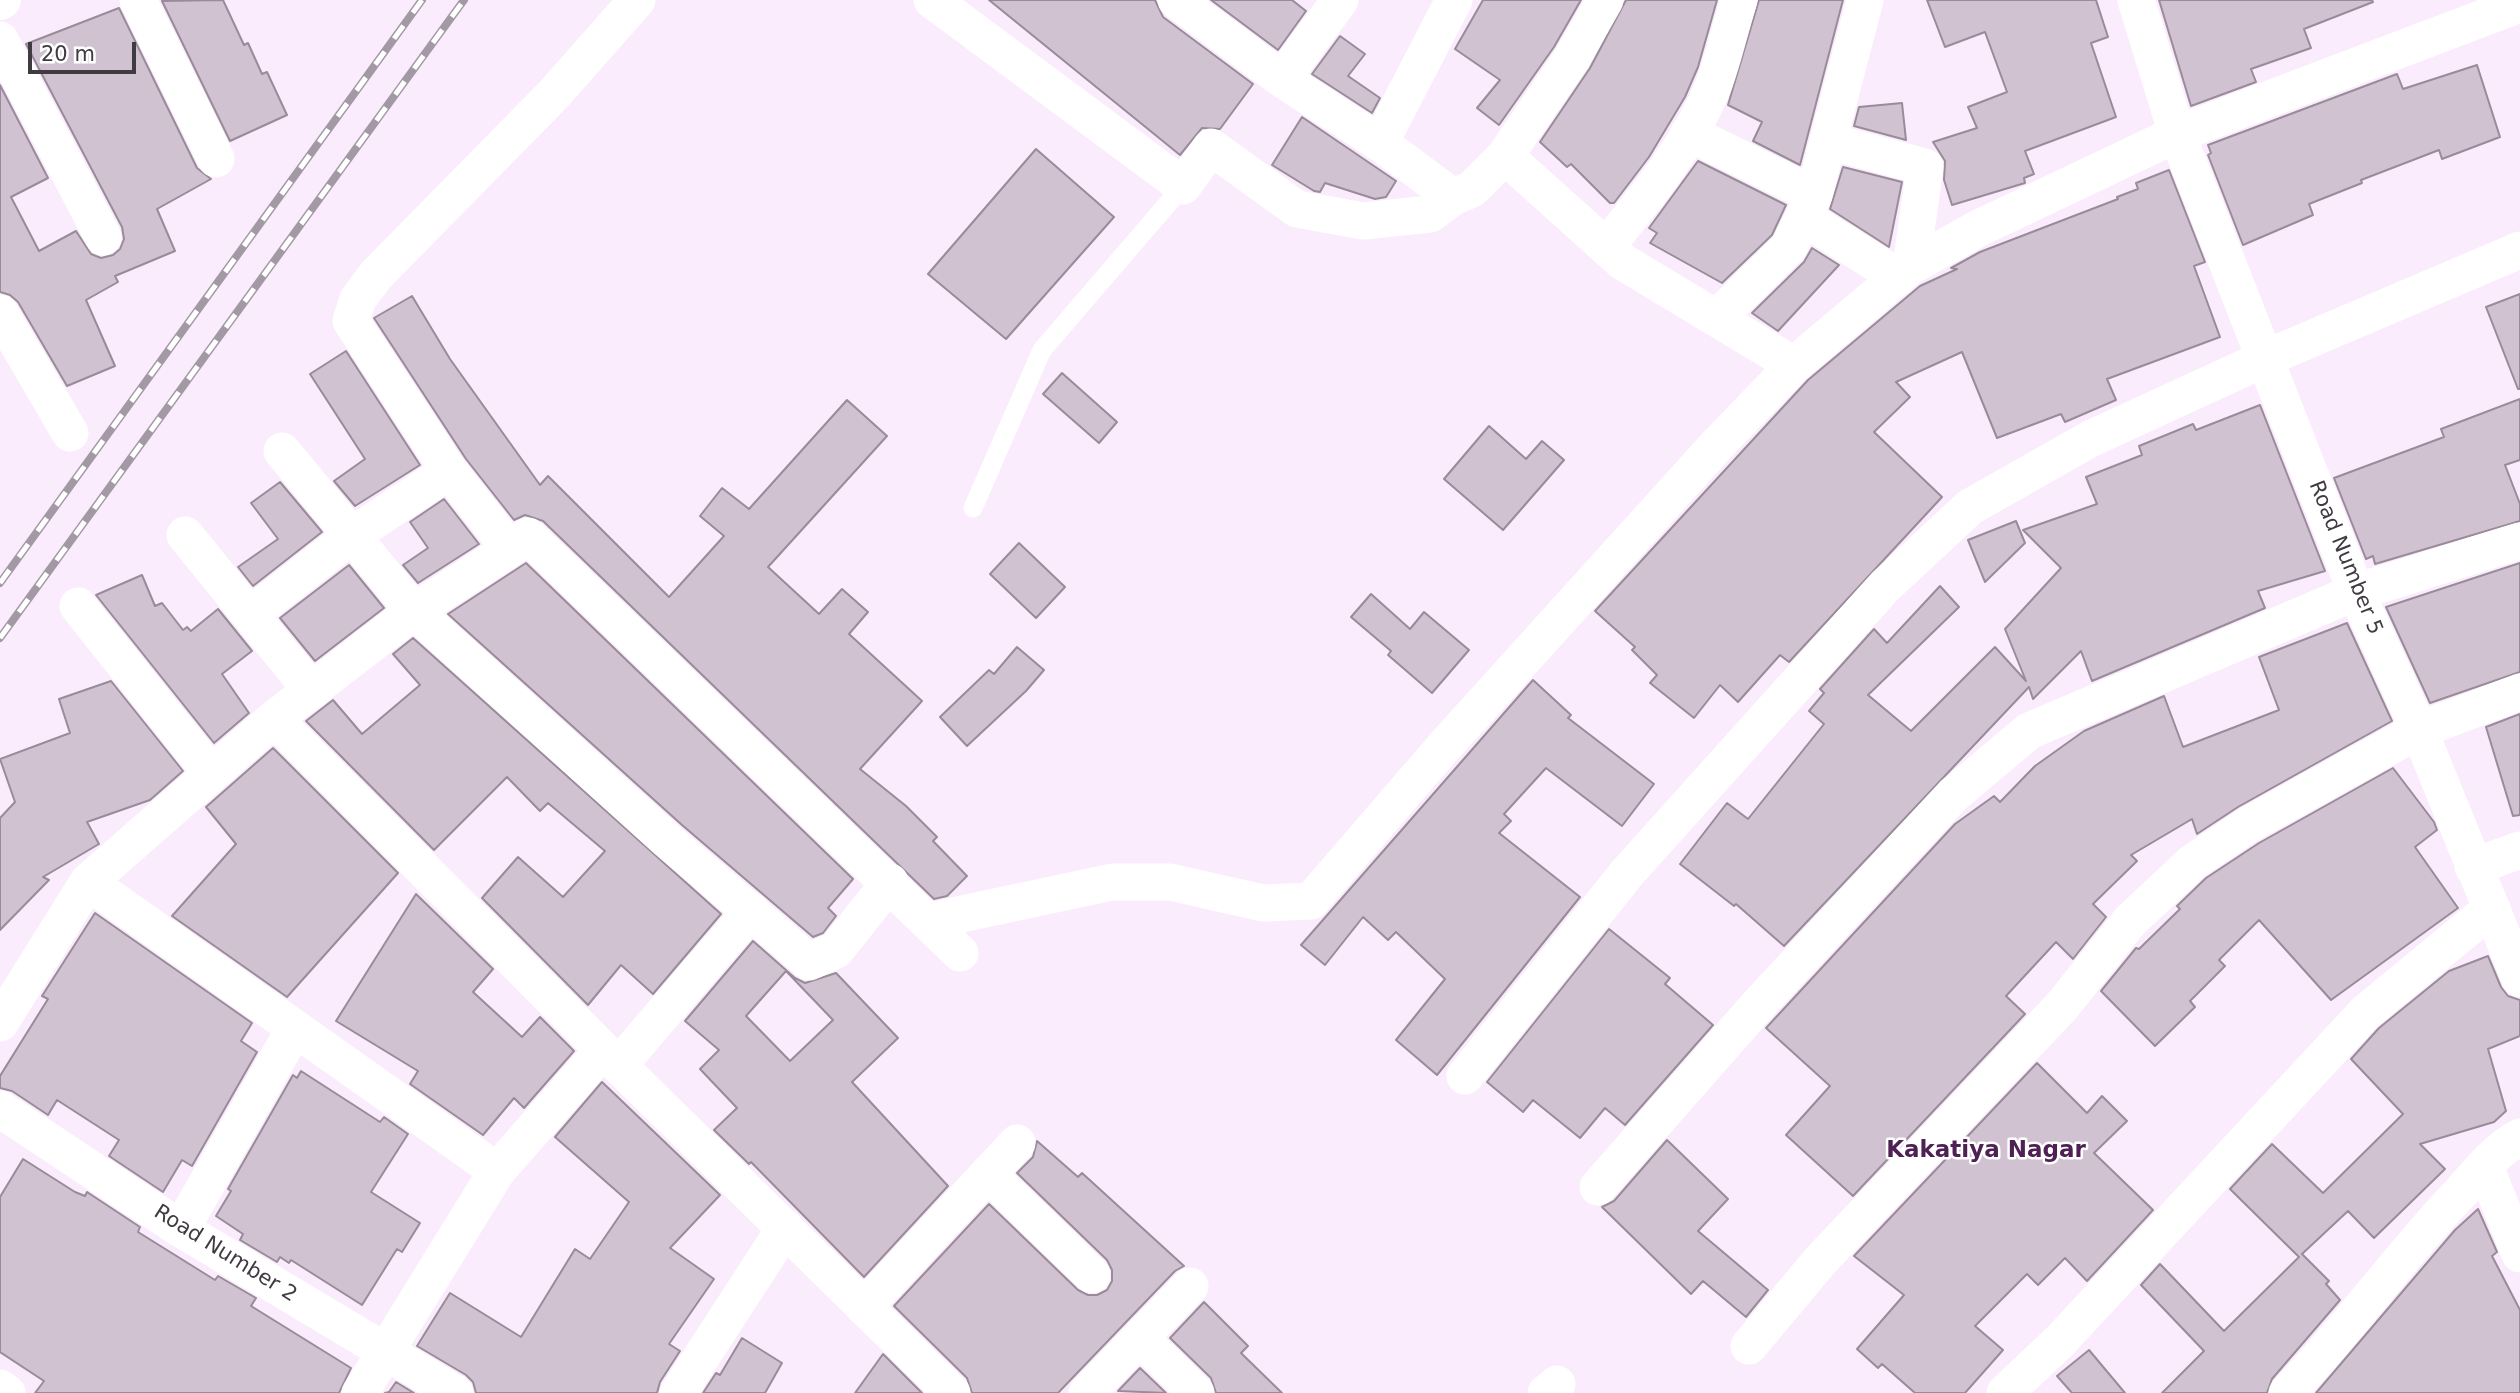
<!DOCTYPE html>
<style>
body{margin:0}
#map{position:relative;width:2520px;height:1393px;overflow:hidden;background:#faecfc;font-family:"DejaVu Sans",sans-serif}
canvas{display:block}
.scale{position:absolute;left:28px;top:42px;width:108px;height:32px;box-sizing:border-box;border:4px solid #403a41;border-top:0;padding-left:9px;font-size:21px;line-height:24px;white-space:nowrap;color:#403a41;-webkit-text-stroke:5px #fff;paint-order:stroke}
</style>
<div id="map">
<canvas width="2520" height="1393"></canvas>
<div class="scale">20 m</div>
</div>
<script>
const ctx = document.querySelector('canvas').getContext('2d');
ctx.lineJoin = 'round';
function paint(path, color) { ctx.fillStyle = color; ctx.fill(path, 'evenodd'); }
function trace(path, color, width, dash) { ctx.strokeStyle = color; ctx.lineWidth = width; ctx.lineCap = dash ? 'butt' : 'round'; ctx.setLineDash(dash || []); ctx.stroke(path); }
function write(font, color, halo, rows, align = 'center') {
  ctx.font = font + ' "DejaVu Sans",sans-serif'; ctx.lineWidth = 5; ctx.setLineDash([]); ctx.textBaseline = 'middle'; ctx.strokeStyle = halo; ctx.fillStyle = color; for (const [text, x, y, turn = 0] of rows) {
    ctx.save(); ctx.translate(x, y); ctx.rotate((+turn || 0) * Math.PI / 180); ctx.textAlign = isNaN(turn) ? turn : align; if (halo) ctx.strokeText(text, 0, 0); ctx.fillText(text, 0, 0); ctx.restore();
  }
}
const building = new Path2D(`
 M 223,0 L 244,45 L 248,43 L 262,74 L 267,72 L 287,115 L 230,141 L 162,1 Z
 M 989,0 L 1155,0 L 1163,17 L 1253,84 L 1220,129 L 1202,128 L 1180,155 Z
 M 1211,0 L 1292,0 L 1306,11 L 1278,50 Z
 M 1483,0 L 1581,0 L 1554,47 L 1499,125 L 1477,108 L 1500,80 L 1455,49 Z
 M 1626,0 L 1717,0 L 1698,67 L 1685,97 L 1649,157 L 1614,203 L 1610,203 L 1571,164 L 1567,167 L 1540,142 L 1590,68 Z
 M 1759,0 L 1843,0 L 1800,165 L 1753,141 L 1762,122 L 1728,105 Z
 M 1927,0 L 2096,0 L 2108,37 L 2091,43 L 2116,117 L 2025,151 L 2034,174 L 2024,178 L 2025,183 L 1952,205 L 1944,180 L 1945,161 L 1933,142 L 1977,128 L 1968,107 L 2007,92 L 1985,32 L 1945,47 Z
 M 2159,0 L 2372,0 L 2373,2 L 2304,29 L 2311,48 L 2251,69 L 2256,82 L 2191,106 Z
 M 119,8 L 197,168 L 211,179 L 157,209 L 175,251 L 115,276 L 118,282 L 86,300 L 115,366 L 67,386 L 18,302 L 10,295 L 0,292 L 0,85 L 48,178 L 11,197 L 39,251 L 76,231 L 91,254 L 101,258 L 113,255 L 120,249 L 124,239 L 122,227 L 26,44 Z
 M 1340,36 L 1365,54 L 1348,76 L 1380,98 L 1372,113 L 1312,74 Z
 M 2477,65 L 2500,137 L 2442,159 L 2439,150 L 2361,180 L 2362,183 L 2309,204 L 2313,215 L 2243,245 L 2208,155 L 2211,153 L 2208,145 L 2397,74 L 2403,89 Z
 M 1902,103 L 1906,140 L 1854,126 L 1859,107 Z
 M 1302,117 L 1396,181 L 1386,197 L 1375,199 L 1325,183 L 1320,192 L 1314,191 L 1272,165 Z
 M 1036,149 L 1114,217 L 1006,339 L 928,274 Z
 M 1698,161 L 1786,205 L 1772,235 L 1722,283 L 1650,243 L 1657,233 L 1649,228 Z
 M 1843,167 L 1902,182 L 1889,247 L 1830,209 Z
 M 2169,170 L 2205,262 L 2194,266 L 2220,337 L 2107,379 L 2116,400 L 2065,422 L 2061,414 L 1997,438 L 1962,352 L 1896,382 L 1910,397 L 1874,432 L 1942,497 L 1789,662 L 1780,655 L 1738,702 L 1720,685 L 1694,718 L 1650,683 L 1657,675 L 1632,650 L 1635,647 L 1595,611 L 1808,380 L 1920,286 L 1957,269 L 1951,268 L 1980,252 L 2118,199 L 2117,197 L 2138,189 L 2136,183 Z
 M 1812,248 L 1839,265 L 1778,331 L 1752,313 L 1804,262 Z
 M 2520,294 L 2520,389 L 2518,389 L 2486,307 Z
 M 412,296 L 450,359 L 540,485 L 548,476 L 669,597 L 724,536 L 700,516 L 722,488 L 749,509 L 847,400 L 887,436 L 768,567 L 819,614 L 842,589 L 868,612 L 849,634 L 922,701 L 860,769 L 906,806 L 937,837 L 933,841 L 967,876 L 947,896 L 934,899 L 543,521 L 525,515 L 514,520 L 466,459 L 374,318 Z
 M 346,351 L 420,465 L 355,506 L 334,481 L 365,459 L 310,374 Z
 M 1062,373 L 1117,422 L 1099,443 L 1043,394 Z
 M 2520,399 L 2520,460 L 2505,465 L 2520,504 L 2520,521 L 2375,564 L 2373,556 L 2366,559 L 2334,478 L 2444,437 L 2441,429 Z
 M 2260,405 L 2325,571 L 2258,591 L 2265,608 L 2092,681 L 2081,651 L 2033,699 L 2029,687 L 1784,946 L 1736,904 L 1734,906 L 1680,864 L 1727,803 L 1748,819 L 1824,724 L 1809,711 L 1824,693 L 1820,689 L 1874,629 L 1887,643 L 1940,586 L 1959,607 L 1868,695 L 1911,731 L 1995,647 L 2026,681 L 2005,629 L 2061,568 L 2023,530 L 2097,504 L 2086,477 L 2142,455 L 2139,446 L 2193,424 L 2196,430 Z
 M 1489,426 L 1526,459 L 1542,441 L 1564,460 L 1503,530 L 1444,479 Z
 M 280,482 L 322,532 L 253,586 L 238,567 L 278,539 L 251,503 Z
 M 444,499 L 479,544 L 418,583 L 403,565 L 428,548 L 410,522 Z
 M 2016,521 L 2025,543 L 1985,582 L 1968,540 Z
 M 1019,543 L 1065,587 L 1036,618 L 990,574 Z
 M 526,563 L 853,879 L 828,908 L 836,916 L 823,933 L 813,937 L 682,825 L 448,614 Z
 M 2520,563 L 2520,672 L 2430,703 L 2386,607 Z
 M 349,565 L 384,608 L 315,661 L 280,618 Z
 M 142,575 L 155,606 L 162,603 L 183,630 L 187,627 L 191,631 L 218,609 L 252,651 L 222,674 L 249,713 L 214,743 L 96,595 Z
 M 1371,594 L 1410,629 L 1424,612 L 1469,650 L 1432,693 L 1388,655 L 1391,651 L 1351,617 Z
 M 2347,623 L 2392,721 L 2238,807 L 2197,834 L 2192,819 L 2131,855 L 2137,861 L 2093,904 L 2106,917 L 2073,959 L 2056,942 L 2006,996 L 2025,1014 L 1853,1196 L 1786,1135 L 1830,1086 L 1766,1028 L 1955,824 L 1994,796 L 2000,802 L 2035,766 L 2084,731 L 2164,696 L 2183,747 L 2279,710 L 2259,657 Z
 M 413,638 L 721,914 L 653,994 L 621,965 L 588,1005 L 482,898 L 518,857 L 563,897 L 605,851 L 548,803 L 540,811 L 507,777 L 434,850 L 306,721 L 333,700 L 362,734 L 420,685 L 393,654 Z
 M 1017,647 L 1044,670 L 1026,691 L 967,746 L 940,717 L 989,670 L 994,674 Z
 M 1533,680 L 1571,715 L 1568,718 L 1654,784 L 1622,826 L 1546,768 L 1504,814 L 1511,821 L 1499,833 L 1580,897 L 1437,1075 L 1396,1040 L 1445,979 L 1396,932 L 1388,940 L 1363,917 L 1325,965 L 1301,945 Z
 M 111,681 L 183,771 L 150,800 L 87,822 L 99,844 L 43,877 L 49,880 L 0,930 L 0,818 L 15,802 L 0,759 L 70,733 L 59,699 Z
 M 2520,714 L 2520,815 L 2513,816 L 2486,727 Z
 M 273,748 L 398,873 L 287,997 L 172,916 L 236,844 L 206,807 Z
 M 2393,768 L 2434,822 L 2437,830 L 2415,847 L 2458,908 L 2331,1000 L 2259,920 L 2219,960 L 2225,966 L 2190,1001 L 2195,1007 L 2155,1046 L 2101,991 L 2136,948 L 2139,949 L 2180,909 L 2177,906 L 2206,878 L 2259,843 Z
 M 416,894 L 493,969 L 473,992 L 522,1037 L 540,1017 L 574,1051 L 524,1108 L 514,1098 L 483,1135 L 410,1084 L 418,1071 L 336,1021 Z
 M 95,913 L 252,1023 L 241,1041 L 257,1052 L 192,1166 L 182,1160 L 163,1192 L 109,1156 L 119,1140 L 57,1100 L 48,1115 L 12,1091 L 0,1088 L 0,1076 L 48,999 L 42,996 Z
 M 1609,929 L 1670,978 L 1665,984 L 1713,1025 L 1625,1125 L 1605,1108 L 1580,1138 L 1533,1100 L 1523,1112 L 1487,1082 Z
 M 753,941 L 795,978 L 805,983 L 836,973 L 898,1038 L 852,1082 L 948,1186 L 864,1277 L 751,1162 L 749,1164 L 714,1130 L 737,1108 L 700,1069 L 719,1050 L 685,1021 ZM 786,971 L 833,1020 L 790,1061 L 746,1016 Z
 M 2488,956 L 2501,987 L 2508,996 L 2520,1000 L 2520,1036 L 2488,1049 L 2506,1111 L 2494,1122 L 2420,1144 L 2445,1169 L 2374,1238 L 2348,1211 L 2302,1254 L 2329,1281 L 2326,1284 L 2340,1300 L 2272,1379 L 2267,1393 L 2162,1393 L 2204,1351 L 2141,1285 L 2160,1264 L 2224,1331 L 2299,1257 L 2230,1189 L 2272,1144 L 2323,1193 L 2403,1114 L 2351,1059 L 2379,1028 L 2449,971 Z
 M 2037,1063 L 2087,1113 L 2102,1096 L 2127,1121 L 2094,1153 L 2153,1210 L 2087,1281 L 2065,1258 L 2038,1285 L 2027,1274 L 1975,1326 L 2003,1350 L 1965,1393 L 1915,1393 L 1882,1364 L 1878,1368 L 1857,1349 L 1904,1295 L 1854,1256 Z
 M 301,1071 L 380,1122 L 384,1117 L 408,1134 L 371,1192 L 420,1223 L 402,1252 L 397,1249 L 362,1305 L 291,1260 L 289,1263 L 280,1257 L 277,1262 L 240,1240 L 243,1234 L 216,1216 L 231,1191 L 228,1189 L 293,1075 L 297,1078 Z
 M 602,1082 L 720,1195 L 670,1248 L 714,1279 L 669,1344 L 680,1351 L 660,1382 L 657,1393 L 476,1393 L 473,1382 L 466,1375 L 417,1346 L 450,1293 L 521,1337 L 575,1249 L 590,1259 L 629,1202 L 555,1137 Z
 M 1667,1140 L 1728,1199 L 1698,1231 L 1768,1290 L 1746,1317 L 1703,1281 L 1691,1294 L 1602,1207 L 1614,1201 Z
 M 1037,1141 L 1078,1177 L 1082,1173 L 1184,1266 L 1175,1271 L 1058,1393 L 972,1393 L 967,1378 L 894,1306 L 989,1204 L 1078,1290 L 1088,1295 L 1097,1295 L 1107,1290 L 1112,1281 L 1112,1270 L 1107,1260 L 1017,1173 L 1033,1157 Z
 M 23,1159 L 75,1192 L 85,1196 L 87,1192 L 140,1227 L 138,1232 L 215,1280 L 218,1276 L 256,1298 L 251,1306 L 351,1368 L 339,1393 L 35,1393 L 44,1381 L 0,1352 L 0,1197 Z
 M 2478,1209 L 2497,1252 L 2492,1256 L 2520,1310 L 2520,1393 L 2316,1393 L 2455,1230 Z
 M 1204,1302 L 1248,1346 L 1241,1353 L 1282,1393 L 1216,1393 L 1211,1378 L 1170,1338 Z
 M 742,1338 L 782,1363 L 765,1393 L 703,1393 L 716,1373 L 720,1375 Z
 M 2089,1350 L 2125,1393 L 2072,1393 L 2057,1376 Z
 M 883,1354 L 922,1393 L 855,1393 Z
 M 1140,1368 L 1166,1393 L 1118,1391 Z
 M 396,1382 L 414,1393 L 385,1393 L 389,1392 Z`);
paint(building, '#d0c2d1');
trace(building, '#998b9a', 2);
trace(new Path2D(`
 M 973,508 L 1042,350 L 1183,186`), '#fff', 19);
trace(new Path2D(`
 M 138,0 L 216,159
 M 932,0 L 1183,186 L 1211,147 L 1297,209 L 1363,221 L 1430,214 L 1453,197 L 1472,189 L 1505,156
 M 1176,0 L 1282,79 L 1380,143 L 1453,197
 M 1605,0 L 1572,58 L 1505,156 L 1623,262 L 1794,365
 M 1865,0 L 1828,141 L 1925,167 L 1911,266
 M 2136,0 L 2177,134 L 2356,592 L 2419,730 L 2520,979
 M 0,40 L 103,237
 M 1282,79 L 1340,0
 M 1689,133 L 1814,195 L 1828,141
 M 1380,143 L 1454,0
 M 1803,217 L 1898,277
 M 1606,247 C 1647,196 1690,145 1714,84 C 1724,57 1730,28 1739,0
 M 0,313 L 70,433
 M 1717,318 L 1789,247 L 1814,195
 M 282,451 L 414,611 L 668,841 L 809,962 L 836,950 L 890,882
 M 185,535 L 312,691
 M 510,549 L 528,536 L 960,953
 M 78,606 L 211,773
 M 250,615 L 351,536 L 449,471
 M 274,719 L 603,1050 L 952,1393
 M 2473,867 L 2520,850
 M 88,882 L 497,1171
 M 929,921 L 1112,882 L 1170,882 L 1263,903 L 1311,901 L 1442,749 L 1717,445 L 1794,365 L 1911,266 L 1979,228 L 2177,134 L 2520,4
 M 0,1023 L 88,882 L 274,719 L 414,611 L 510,549 L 449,471 L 351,321 L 358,299 L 376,275 L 554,94 L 637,0
 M 619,1065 L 751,911
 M 1465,1076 L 1627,873 L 1885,586 L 1970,507 L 2090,439 L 2266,358 L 2520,250
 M 0,1109 L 181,1229 L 455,1393
 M 2485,1167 L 2520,1254
 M 988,1174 L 1092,1275
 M 1598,1187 L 1760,1003 L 1953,795 L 2029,731 L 2356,592 L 2520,541
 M 181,1229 L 295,1028
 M 864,1307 L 1017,1143
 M 1141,1339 L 1196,1393
 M 1749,1346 L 1820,1261 L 2062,1006 L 2130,921 L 2193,862 L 2248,825 L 2419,730 L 2520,692
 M 0,1388 L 7,1393
 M 360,1393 L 497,1171 L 603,1050
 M 678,1393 L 785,1228
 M 1087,1393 L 1190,1286
 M 1546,1393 L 1557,1384
 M 2005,1393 L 2060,1341 L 2365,1013 L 2492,908
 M 2287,1393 C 2349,1329 2400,1255 2462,1191 C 2480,1171 2496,1150 2520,1137`), '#fff', 37);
trace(new Path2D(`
 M 0,1 L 2,0`), '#fff', 38);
const rail = new Path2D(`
 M 0,583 L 422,0
 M 0,638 L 464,0`);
trace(rail, '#a399a5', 8);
trace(rail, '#fff', 5, [16]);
write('21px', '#403a41', '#fff', [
 ["Road Number 5",2345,558,68],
 ["Road Number 2",225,1254,32]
]);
write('bold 23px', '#4e2053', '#fff', [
 ["Kakatiya Nagar",1986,1151]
]);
</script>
